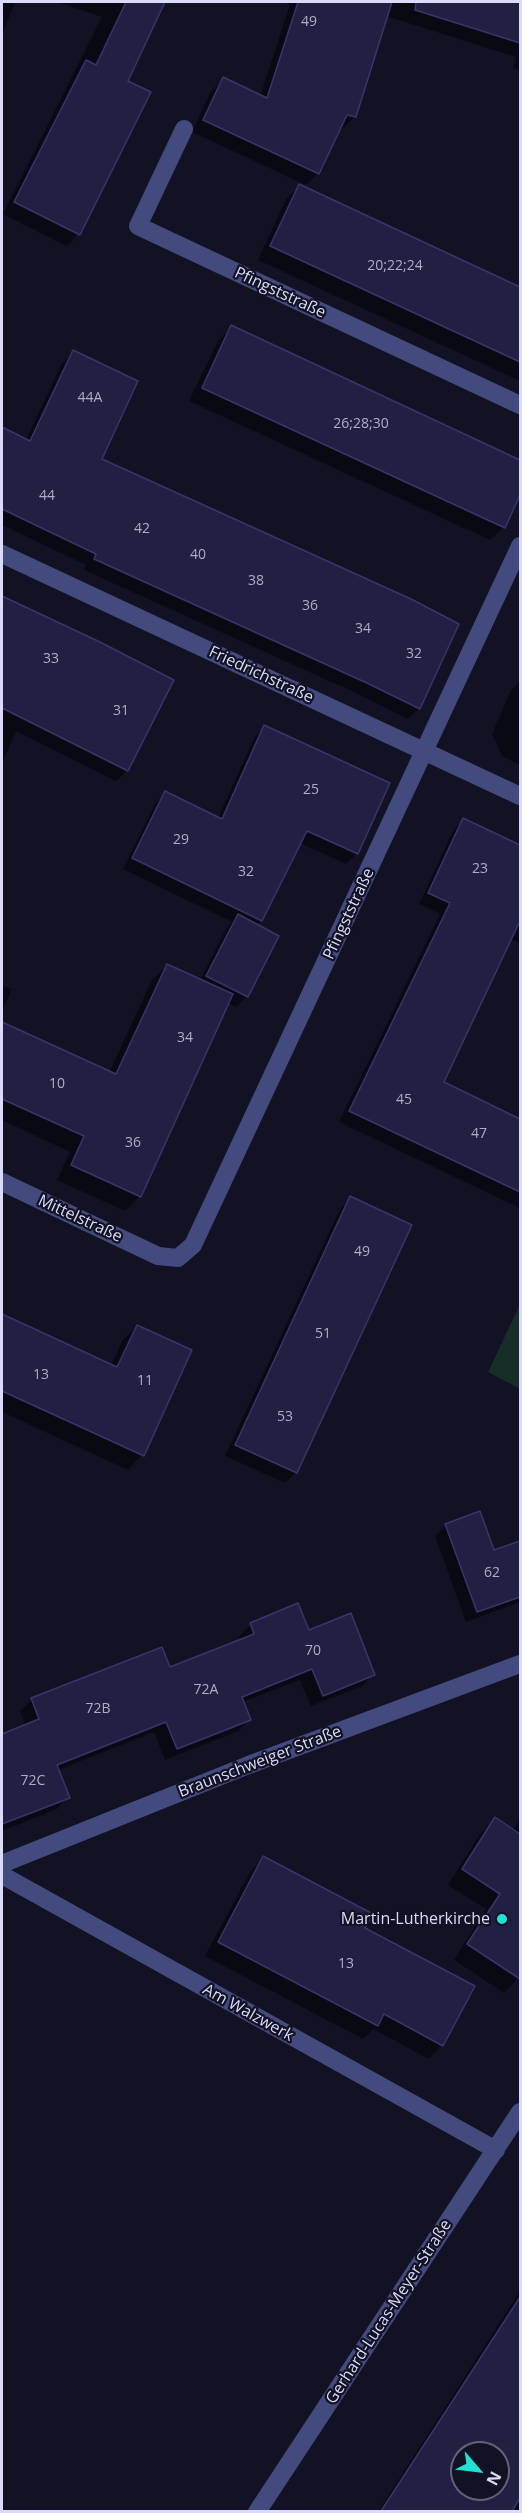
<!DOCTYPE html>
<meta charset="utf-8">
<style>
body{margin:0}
#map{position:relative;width:522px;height:2513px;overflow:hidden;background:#121224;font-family:"Open Sans",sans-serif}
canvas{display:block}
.frame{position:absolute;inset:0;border:3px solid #dadbfa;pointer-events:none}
.north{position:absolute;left:450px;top:2441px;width:60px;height:60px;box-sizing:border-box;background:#121224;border:2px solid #62627a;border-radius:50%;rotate:118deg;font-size:16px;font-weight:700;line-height:24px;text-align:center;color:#dadbfa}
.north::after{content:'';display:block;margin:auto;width:21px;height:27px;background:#1ee2d5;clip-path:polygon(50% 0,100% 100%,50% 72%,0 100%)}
</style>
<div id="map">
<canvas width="522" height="2513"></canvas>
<div class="frame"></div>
<div class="north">N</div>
</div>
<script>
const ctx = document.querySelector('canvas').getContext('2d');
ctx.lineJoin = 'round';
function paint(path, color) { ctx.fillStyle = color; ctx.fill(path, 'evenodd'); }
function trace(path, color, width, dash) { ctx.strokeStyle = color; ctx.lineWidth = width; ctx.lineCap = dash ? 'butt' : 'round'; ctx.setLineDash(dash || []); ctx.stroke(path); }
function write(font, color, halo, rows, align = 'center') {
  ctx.font = font + ' "Open Sans",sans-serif'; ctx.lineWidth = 4.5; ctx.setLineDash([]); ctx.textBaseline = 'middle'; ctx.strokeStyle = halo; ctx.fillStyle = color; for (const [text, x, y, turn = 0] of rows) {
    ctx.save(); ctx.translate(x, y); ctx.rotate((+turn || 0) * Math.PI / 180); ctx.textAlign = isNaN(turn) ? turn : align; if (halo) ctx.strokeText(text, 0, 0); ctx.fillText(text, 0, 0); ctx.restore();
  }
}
paint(new Path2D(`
 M 520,1304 L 520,1389 L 488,1372 Z`), '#162d28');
paint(new Path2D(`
 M 2,2 L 15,2 L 2,35 Z
 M 57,2 L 163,2 L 126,82 L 78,234 L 67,246 L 3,214 L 102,17 Z
 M 282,2 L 520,2 L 520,70 L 513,68 L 516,57 L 386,16 L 355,117 L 343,128 L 339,127 L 318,173 L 306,185 L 192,132 L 211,91 L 223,79 L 260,97 L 290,4 Z
 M 299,186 L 520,288 L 520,381 L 258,260 L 286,199 Z
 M 231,327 L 520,461 L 520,491 L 504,527 L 490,540 L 189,401 L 218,341 Z
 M 73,352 L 100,460 L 419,708 L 408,719 L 358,694 L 84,570 L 86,565 L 2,525 L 2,429 L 26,440 L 62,363 Z
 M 2,598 L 100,644 L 127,770 L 116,781 L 16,731 L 2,764 Z
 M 520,681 L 520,765 L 502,756 L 492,734 L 511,690 Z
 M 264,727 L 357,853 L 346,864 L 300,843 L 261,921 L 256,925 L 247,996 L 236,1007 L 228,1003 L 140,1196 L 125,1211 L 57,1180 L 70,1152 L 2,1120 L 2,1024 L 109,1073 L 152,980 L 167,965 L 200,980 L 227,927 L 232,922 L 123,869 L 155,804 L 166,793 L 218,818 L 254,738 Z
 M 463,820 L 520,847 L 520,943 L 510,939 L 442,1083 L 520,1120 L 520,1208 L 339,1122 L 440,914 L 419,904 L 453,831 Z
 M 2,985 L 12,989 L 2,1012 Z
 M 350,1198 L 296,1472 L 285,1483 L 225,1456 L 340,1209 Z
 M 2,1316 L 111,1366 L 122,1341 L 137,1326 L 190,1351 L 142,1455 L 128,1470 L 2,1412 Z
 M 446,1525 L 493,1552 L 520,1542 L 520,1602 L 466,1622 L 435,1536 Z
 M 251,1624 L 308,1632 L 373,1675 L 362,1686 L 311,1706 L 300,1680 L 242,1702 L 249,1720 L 238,1731 L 165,1760 L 154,1732 L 58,1770 L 68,1797 L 57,1809 L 2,1831 L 2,1736 L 26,1726 L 20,1711 L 32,1700 L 169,1669 L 241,1640 L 239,1636 Z
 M 495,1819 L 513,1831 L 520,1819 L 520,1976 L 504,1993 L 454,1960 L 486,1909 L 448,1885 L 480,1834 Z
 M 263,1858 L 363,1929 L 442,2045 L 429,2059 L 373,2029 L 363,2039 L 205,1956 L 250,1872 Z
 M 520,2291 L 520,2512 L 378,2512 ZM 462,2453 L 498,2453 L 498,2489 L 462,2489 Z`), '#0007');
const building = new Path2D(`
 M 126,2 L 165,2 L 128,81 L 151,92 L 80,235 L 14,202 L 86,60 L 96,65 Z
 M 298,2 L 392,2 L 356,117 L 347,115 L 319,174 L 203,120 L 223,77 L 267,98 Z
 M 416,2 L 520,2 L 520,43 L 415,10 Z
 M 299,184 L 520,287 L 520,362 L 270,246 Z
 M 231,325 L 520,460 L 520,495 L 505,528 L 202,388 Z
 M 73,350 L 138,381 L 102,459 L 411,599 L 459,624 L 420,709 L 369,684 L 94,559 L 96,554 L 2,509 L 2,427 L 30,441 Z
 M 2,596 L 100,642 L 174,680 L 128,771 L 2,708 Z
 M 264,725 L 390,783 L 358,854 L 307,831 L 262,921 L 132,858 L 165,791 L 222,819 Z
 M 463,818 L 520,845 L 520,921 L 444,1082 L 520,1119 L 520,1192 L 349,1111 L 450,903 L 428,893 Z
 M 238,914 L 279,936 L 248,997 L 206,976 Z
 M 167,964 L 233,994 L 141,1197 L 71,1165 L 84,1136 L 2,1099 L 2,1022 L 116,1074 Z
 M 350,1196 L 412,1225 L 297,1473 L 235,1445 Z
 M 2,1314 L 117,1367 L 137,1325 L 192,1350 L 144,1456 L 2,1391 Z
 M 480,1511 L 494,1550 L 520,1541 L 520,1597 L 477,1612 L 445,1524 Z
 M 298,1603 L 309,1630 L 351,1613 L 375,1675 L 323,1696 L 312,1669 L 242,1697 L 251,1720 L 177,1749 L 166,1722 L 57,1765 L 70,1798 L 2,1824 L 2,1734 L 39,1719 L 31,1698 L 162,1647 L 170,1667 L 254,1634 L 250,1623 Z
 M 495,1817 L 520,1834 L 520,1979 L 467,1944 L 500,1894 L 462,1869 Z
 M 263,1856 L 373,1914 L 365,1928 L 475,1986 L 443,2046 L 384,2014 L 378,2026 L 218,1942 Z
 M 520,2297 L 520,2498 L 512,2511 L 381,2511 ZM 462,2453 L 498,2453 L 498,2489 L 462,2489 Z`);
paint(building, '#222042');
trace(building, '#37356b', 1.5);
trace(new Path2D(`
 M 184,129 L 138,226 L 520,405
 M 2,554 L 520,796
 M 2,1182 L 158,1256 L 178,1258 L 193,1245 L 520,546
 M 2,1864 L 246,1766 L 520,1664
 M 2,1875 L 496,2150
 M 257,2512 L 520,2112`), '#434a7d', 18);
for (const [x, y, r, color] of [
 [502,1919,6,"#1ee2d5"]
]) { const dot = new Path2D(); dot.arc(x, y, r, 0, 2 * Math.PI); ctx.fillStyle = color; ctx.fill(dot); trace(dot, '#121224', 2); }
write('14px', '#acaccc', null, [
 ["49",309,22],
 ["20;22;24",395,266],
 ["44A",90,398],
 ["26;28;30",361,424],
 ["44",47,496],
 ["42",142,529],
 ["40",198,555],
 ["38",256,581],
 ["36",310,606],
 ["34",363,629],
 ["32",414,654],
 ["33",51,659],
 ["31",121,711],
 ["25",311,790],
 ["29",181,840],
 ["23",480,869],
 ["32",246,872],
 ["34",185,1038],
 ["10",57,1084],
 ["45",404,1100],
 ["47",479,1134],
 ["36",133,1143],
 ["49",362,1252],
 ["51",323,1334],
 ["13",41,1375],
 ["11",145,1381],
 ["53",285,1417],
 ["62",492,1573],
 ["70",313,1651],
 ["72A",206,1690],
 ["72B",98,1709],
 ["72C",33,1781],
 ["13",346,1964]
]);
write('16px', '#dadbfa', '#121224', [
 ["Pfingststraße",280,293,25],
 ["Friedrichstraße",261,675,25],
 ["Pfingststraße",349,914,-65],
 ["Mittelstraße",80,1219,25],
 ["Braunschweiger Straße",260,1762,-21],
 ["Am Walzwerk",248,2013,29],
 ["Gerhard-Lucas-Meyer-Straße",389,2312,-57]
]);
write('16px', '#dadbfa', '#121224', [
 ["Martin-Lutherkirche",490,1919]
], 'right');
</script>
